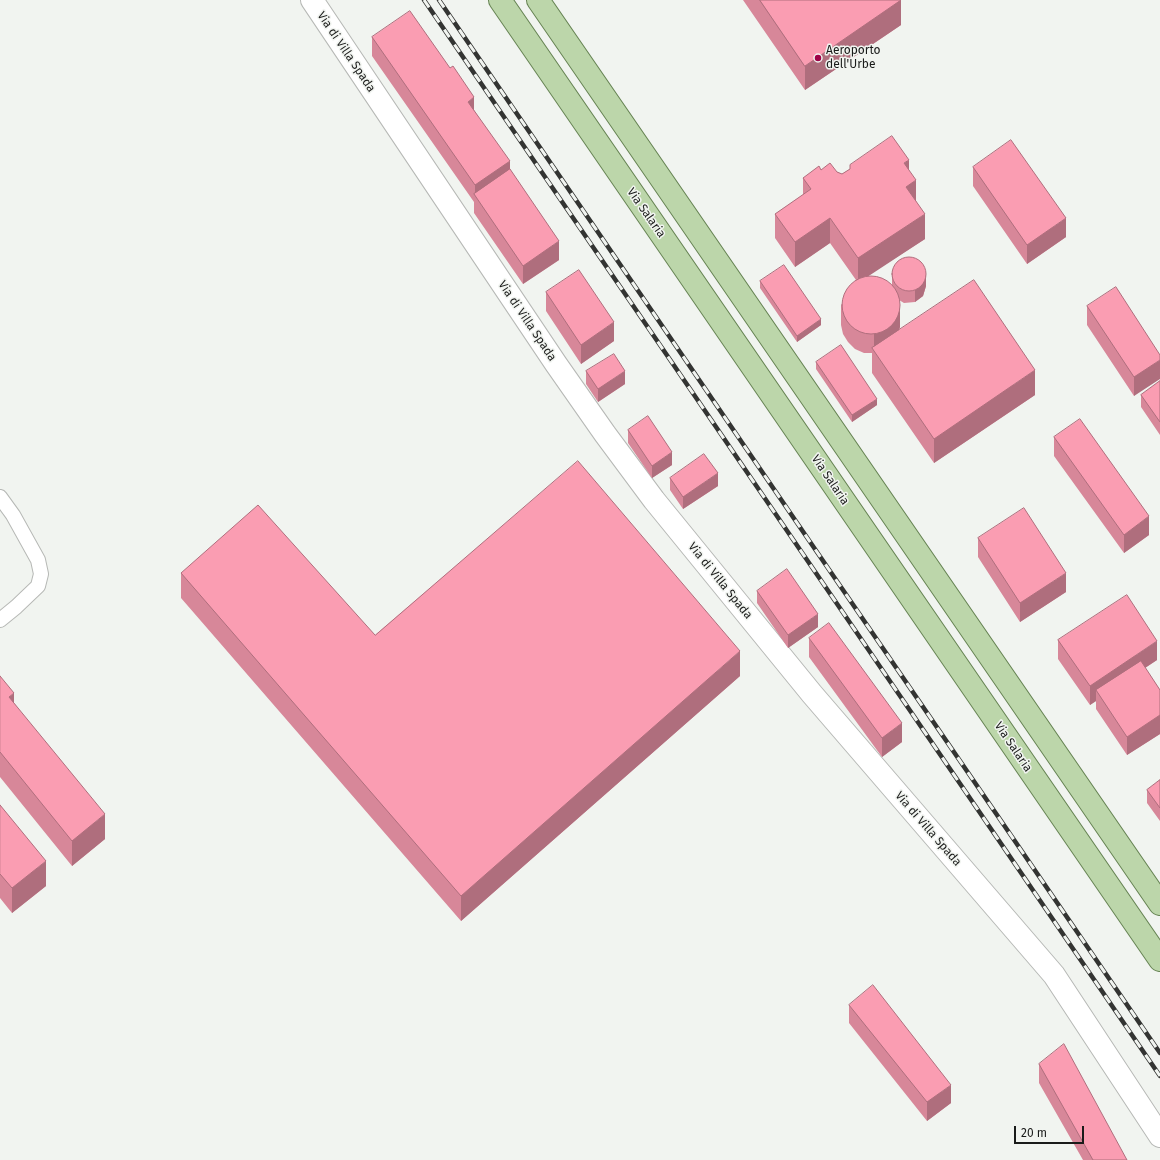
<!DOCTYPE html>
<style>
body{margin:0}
#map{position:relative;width:1160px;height:1160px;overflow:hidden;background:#f1f4f0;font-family:"Fira Sans",sans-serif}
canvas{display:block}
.scale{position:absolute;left:1014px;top:1126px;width:70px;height:18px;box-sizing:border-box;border:2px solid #1a1b1a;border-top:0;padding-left:5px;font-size:12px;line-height:14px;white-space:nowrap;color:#1a1b1a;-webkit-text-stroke:3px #f1f4f0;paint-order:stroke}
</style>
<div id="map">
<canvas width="1160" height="1160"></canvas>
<div class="scale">20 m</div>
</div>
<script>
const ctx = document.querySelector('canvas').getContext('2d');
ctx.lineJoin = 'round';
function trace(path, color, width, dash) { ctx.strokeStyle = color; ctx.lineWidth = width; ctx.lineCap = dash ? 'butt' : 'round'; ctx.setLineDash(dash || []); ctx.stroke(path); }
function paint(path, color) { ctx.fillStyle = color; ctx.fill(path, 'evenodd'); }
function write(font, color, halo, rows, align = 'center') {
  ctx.font = font + ' "Fira Sans",sans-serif'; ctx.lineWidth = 3; ctx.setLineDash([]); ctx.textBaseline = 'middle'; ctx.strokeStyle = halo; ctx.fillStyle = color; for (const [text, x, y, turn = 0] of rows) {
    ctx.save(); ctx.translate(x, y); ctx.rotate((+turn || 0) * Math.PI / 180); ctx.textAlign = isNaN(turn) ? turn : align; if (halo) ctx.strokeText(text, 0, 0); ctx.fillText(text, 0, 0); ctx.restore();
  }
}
const lane = new Path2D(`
 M 0,497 L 13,515 L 38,560 L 41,574 L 38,586 L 16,607 L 0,620`);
const street = new Path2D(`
 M 312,0 L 556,364 L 605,434 L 654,500 L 812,694 L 1054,975 L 1160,1136`);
const primary = new Path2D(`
 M 500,0 L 1160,960
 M 538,0 L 1160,904`);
trace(lane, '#b6b8b5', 16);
trace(street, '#b6b8b5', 24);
trace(primary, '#668353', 24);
trace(lane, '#fff', 14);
trace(street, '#fff', 22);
trace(primary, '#bcd6aa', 22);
const rail = new Path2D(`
 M 424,0 L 1160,1076
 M 439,0 L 1160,1053`);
trace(rail, '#333432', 4.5);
trace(rail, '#f1f4f0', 3, [9]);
paint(new Path2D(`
 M 743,0 L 901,0 L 901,25 L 805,90 Z
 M 372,37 L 474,110 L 510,169 L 559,260 L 523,284 L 474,213 L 474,202 L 372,56 Z
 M 850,165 L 909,170 L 925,239 L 867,276 L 892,285 L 892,273 L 926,286 L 923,296 L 915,302 L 904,303 L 899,300 L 900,327 L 899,330 L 1035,395 L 934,463 L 872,373 L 872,353 L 864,353 L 855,349 L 848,342 L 843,334 L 841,325 L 841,306 L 856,280 L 830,243 L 795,267 L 775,238 L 775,214 L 803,195 L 803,178 L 821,170 L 837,172 L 842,174 L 850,169 Z
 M 973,167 L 1066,237 L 1027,264 L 973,186 Z
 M 760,281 L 821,325 L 797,342 L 760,288 Z
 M 546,292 L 614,341 L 581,364 L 546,311 Z
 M 1087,306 L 1160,355 L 1134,396 L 1087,325 Z
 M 816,362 L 877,405 L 852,422 L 816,369 Z
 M 586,371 L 625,384 L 598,402 L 586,384 Z
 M 1160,381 L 1160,435 L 1141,407 L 1141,395 Z
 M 628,430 L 672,465 L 652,478 L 628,443 Z
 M 1054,437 L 1149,535 L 1124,553 L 1054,456 Z
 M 670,478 L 718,486 L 683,509 L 670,490 Z
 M 978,538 L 1066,592 L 1020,622 L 978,557 Z
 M 181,573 L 375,635 L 740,676 L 461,921 L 181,598 Z
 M 757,591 L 818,627 L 788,648 L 757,603 Z
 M 809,638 L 902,742 L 882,757 L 809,657 Z
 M 1058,640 L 1157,660 L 1145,668 L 1160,690 L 1160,734 L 1127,755 L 1096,709 L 1096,701 L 1090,705 L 1058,659 Z
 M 0,676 L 14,703 L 105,839 L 72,866 L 0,777 Z
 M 1160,780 L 1160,821 L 1147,803 L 1147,790 Z
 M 0,805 L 46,886 L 12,913 L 0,898 Z
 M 849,1005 L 951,1103 L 927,1121 L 849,1023 Z
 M 1039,1064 L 1127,1160 L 1083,1160 L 1039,1083 Z`), '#d78799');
paint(new Path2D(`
 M 901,0 L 901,25 L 805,90 L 805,66 Z
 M 474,97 L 474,116 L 468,102 Z
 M 909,160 L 909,185 L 904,163 Z
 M 510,161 L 510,180 L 475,195 L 475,185 Z
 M 916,180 L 916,204 L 906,187 Z
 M 925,214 L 925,239 L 858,283 L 858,258 Z
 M 830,218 L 830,243 L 795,267 L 795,242 Z
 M 1066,218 L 1066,237 L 1027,264 L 1027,245 Z
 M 559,241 L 559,260 L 523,284 L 523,266 Z
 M 926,274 L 926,286 L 923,296 L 915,302 L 915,289 Z
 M 900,308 L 900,327 L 897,336 L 874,351 L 874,334 Z
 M 821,319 L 821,325 L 797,342 L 797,336 Z
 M 614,322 L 614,341 L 581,364 L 581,345 Z
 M 1160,360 L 1160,379 L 1134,396 L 1134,377 Z
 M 1035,370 L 1035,395 L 934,463 L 934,439 Z
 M 625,371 L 625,384 L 598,402 L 598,389 Z
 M 877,399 L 877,405 L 852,422 L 852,415 Z
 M 672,452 L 672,465 L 652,478 L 652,466 Z
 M 718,473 L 718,486 L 683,509 L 683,497 Z
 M 1149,516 L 1149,535 L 1124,553 L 1124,535 Z
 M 1066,573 L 1066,592 L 1020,622 L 1020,603 Z
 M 818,614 L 818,627 L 788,648 L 788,635 Z
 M 1157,641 L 1157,660 L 1101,697 L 1096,690 L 1096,701 L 1090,705 L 1090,686 Z
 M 740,651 L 740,676 L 461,921 L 461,896 Z
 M 14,693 L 14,718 L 9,697 Z
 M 1160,715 L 1160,734 L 1127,755 L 1127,737 Z
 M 902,723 L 902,742 L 882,757 L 882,738 Z
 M 105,814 L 105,839 L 72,866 L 72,841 Z
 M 46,861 L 46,886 L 12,913 L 12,888 Z
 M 951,1085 L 951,1103 L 927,1121 L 927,1102 Z`), '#af6e7d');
const building = new Path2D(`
 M 760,0 L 901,0 L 805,66 Z
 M 410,11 L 450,68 L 453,66 L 474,97 L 468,102 L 510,161 L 475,185 L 372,37 Z
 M 892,136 L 909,160 L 904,163 L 916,180 L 906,187 L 925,214 L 858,258 L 830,218 L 795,242 L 775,214 L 811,189 L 803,178 L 819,166 L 821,170 L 830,163 L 837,172 L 842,174 L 850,169 L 850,165 Z
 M 1011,140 L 1066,218 L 1027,245 L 973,167 Z
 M 510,169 L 559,241 L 523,266 L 474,194 Z
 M892 274a17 17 0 1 1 34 0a17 17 0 1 1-34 0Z
 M 784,265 L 821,319 L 797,336 L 760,281 Z
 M 579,270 L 614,322 L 581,345 L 546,292 Z
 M842 305a29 29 0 1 1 58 0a29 29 0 1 1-58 0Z
 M 974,280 L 1035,370 L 934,439 L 872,348 Z
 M 1116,287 L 1160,355 L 1160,360 L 1134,377 L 1087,306 Z
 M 841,345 L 877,399 L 852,415 L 816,362 Z
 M 614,354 L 625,371 L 598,389 L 586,371 Z
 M 1160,381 L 1160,422 L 1141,395 Z
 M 648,416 L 672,452 L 652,466 L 628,430 Z
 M 1080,419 L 1149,516 L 1124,535 L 1054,437 Z
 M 704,454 L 718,473 L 683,497 L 670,478 Z
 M 578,461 L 740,651 L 461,896 L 181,573 L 258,505 L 375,635 Z
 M 1024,508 L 1066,573 L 1020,603 L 978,538 Z
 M 787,569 L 818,614 L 788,635 L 757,591 Z
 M 1127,595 L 1157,641 L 1090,686 L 1058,640 Z
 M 829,623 L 902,723 L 882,738 L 809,638 Z
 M 1141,661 L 1160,690 L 1160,715 L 1127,737 L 1096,690 Z
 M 0,676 L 14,693 L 9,697 L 105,814 L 72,841 L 0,752 Z
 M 1160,780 L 1160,808 L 1147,790 Z
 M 0,805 L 46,861 L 12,888 L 0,874 Z
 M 873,985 L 951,1085 L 927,1102 L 849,1005 Z
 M 1064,1044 L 1127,1160 L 1093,1160 L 1039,1064 Z`);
paint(building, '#fa9db2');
trace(building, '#af6e7d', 1);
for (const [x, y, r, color] of [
 [818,58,4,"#9e0248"]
]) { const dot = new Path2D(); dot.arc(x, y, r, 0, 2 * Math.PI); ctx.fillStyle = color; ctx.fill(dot); trace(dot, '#f1f4f0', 1.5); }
write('12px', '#1a1b1a', '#f1f4f0', [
 ["Aeroporto",826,51],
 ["dell'Urbe",826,65]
], 'left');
write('12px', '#1a1b1a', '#f1f4f0', [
 ["Via di Villa Spada",346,52,56],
 ["Via Salaria",646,213,55],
 ["Via di Villa Spada",527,321,56],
 ["Via Salaria",830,480,56],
 ["Via di Villa Spada",720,581,51],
 ["Via Salaria",1013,747,56],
 ["Via di Villa Spada",928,829,49]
]);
</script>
